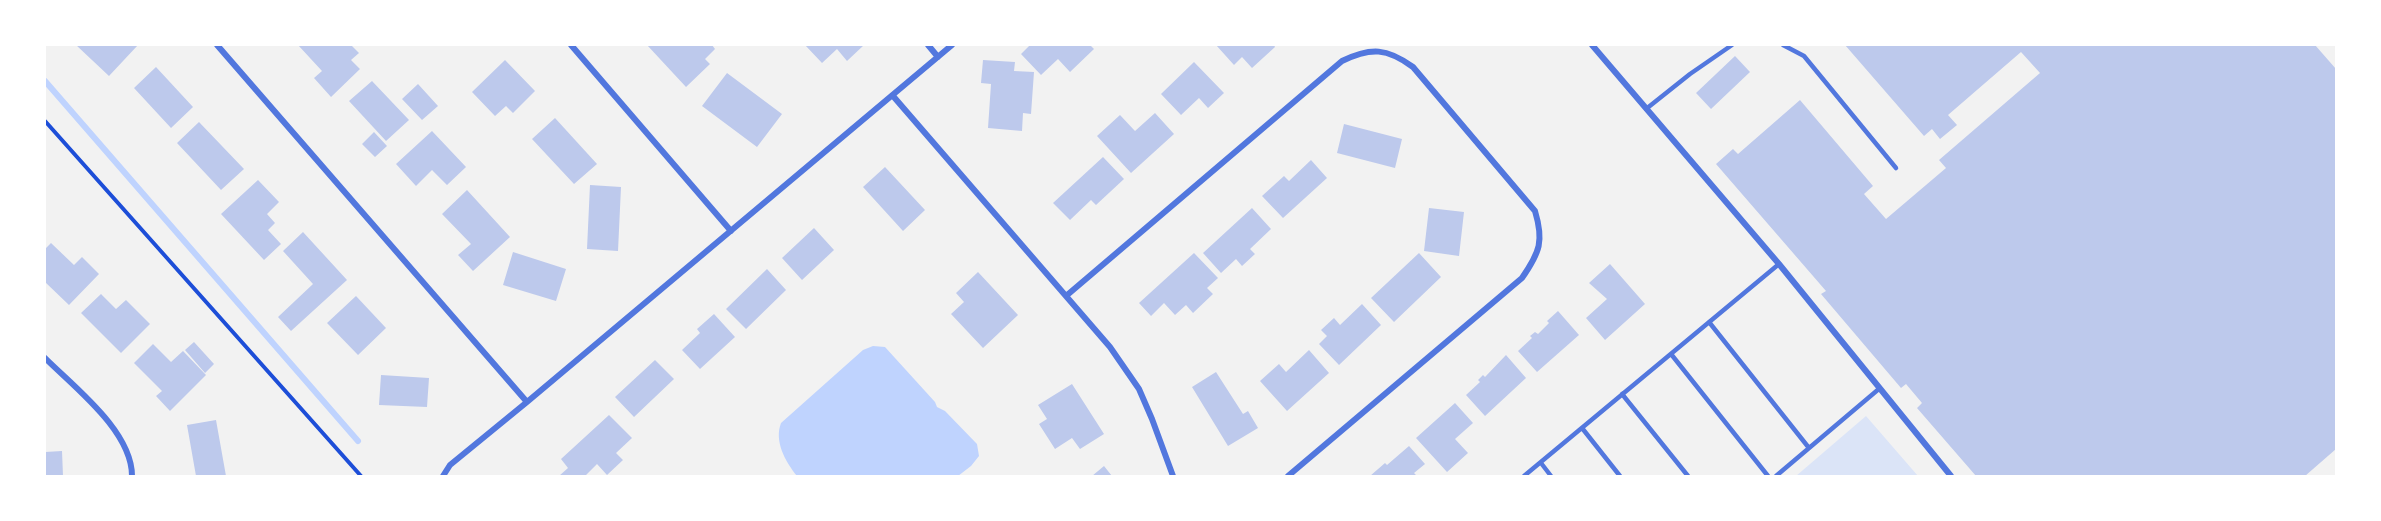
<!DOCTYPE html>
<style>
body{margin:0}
#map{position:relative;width:2381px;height:521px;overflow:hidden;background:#f2f2f2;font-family:"Nunito Sans",sans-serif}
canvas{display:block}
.frame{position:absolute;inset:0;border:46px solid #fff;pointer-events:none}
</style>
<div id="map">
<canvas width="2381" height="521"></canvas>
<div class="frame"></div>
</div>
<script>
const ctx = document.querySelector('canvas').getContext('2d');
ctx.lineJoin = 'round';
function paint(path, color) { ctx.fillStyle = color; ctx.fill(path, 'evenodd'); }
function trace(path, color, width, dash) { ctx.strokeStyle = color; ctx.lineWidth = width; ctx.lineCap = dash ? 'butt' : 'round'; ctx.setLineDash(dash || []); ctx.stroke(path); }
paint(new Path2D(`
 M 1866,416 L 1918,476 L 1796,476 Z`), '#dbe4f7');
paint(new Path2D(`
 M 873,346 L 885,347 L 935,402 L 937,407 L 945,411 L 977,444 L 979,456 L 971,466 L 958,476 L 797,476 C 785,461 774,441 781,423 L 863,350 Z`), '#bfd3fe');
trace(new Path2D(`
 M 45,81 L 358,441`), '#bfd3fe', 6);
paint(new Path2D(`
 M 76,45 L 138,45 L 109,76 Z
 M 298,45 L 351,45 L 359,53 L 351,60 L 360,69 L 331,97 L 314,78 L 322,71 Z
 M 647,45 L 712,45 L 715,49 L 705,59 L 710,64 L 686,87 Z
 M 805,45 L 864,45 L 847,61 L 837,49 L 822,63 Z
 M 1030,45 L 1090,45 L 1094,49 L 1070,72 L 1058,59 L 1041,75 L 1021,54 Z
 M 1216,45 L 1274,45 L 1275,47 L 1252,68 L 1242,57 L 1234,65 Z
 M 1845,45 L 2315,45 L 2336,69 L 2336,449 L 2305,476 L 1976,476 L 1917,408 L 1922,403 L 1906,384 L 1901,388 L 1821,294 L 1826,291 L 1716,164 L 1733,149 L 1738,154 L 1800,100 L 1873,186 L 1864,194 L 1886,219 L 1946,168 L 1939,160 L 2040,73 L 2021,52 L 1948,115 L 1957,125 L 1940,139 L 1932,129 L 1924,136 Z
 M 1735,56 L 1750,72 L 1711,109 L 1696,93 Z
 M 505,60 L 535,91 L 513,113 L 506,106 L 495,116 L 472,92 Z
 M 983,60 L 1015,62 L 1014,71 L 1034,72 L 1031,114 L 1023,113 L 1022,131 L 988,128 L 991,84 L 981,83 Z
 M 1194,62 L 1224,93 L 1208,108 L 1199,98 L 1181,115 L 1161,94 Z
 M 156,67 L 193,107 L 171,128 L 134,88 Z
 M 727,73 L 782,114 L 757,147 L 702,106 Z
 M 372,81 L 409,120 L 386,141 L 349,101 Z
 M 418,84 L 438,106 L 422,120 L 402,99 Z
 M 1155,113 L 1174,134 L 1131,173 L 1097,136 L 1120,115 L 1135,131 Z
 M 555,118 L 597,164 L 574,184 L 532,139 Z
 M 199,122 L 244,169 L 221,190 L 177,143 Z
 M 1344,124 L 1402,139 L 1395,168 L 1337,153 Z
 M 432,131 L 466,167 L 447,185 L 432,170 L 416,186 L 396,164 Z
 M 374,132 L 387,146 L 375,157 L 362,144 Z
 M 1103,157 L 1124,179 L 1096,205 L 1091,200 L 1070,220 L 1053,203 Z
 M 1311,160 L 1327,178 L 1283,218 L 1262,196 L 1284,176 L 1289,181 Z
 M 885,167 L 925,210 L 903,231 L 863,187 Z
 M 258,180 L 279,202 L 267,214 L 275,223 L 268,230 L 281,244 L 264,260 L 221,214 Z
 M 590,185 L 621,187 L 618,251 L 587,249 Z
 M 467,190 L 510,237 L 473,271 L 458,255 L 471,244 L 442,214 Z
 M 1252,208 L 1271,229 L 1250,249 L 1255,254 L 1242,266 L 1236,259 L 1221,273 L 1203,253 Z
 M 1429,208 L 1464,212 L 1459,256 L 1424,251 Z
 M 814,228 L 834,250 L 802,280 L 782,258 Z
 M 303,232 L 347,280 L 291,331 L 278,317 L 313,284 L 283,251 Z
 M 51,243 L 74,265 L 82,257 L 99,274 L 69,305 L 45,282 L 45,249 Z
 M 513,252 L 566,269 L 556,301 L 503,285 Z
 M 1194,253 L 1218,278 L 1207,288 L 1213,294 L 1193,313 L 1186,305 L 1175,315 L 1164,303 L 1151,316 L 1139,303 Z
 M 1419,253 L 1441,277 L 1394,322 L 1371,298 Z
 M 1610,264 L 1645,304 L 1605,340 L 1586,318 L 1607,299 L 1589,283 Z
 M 767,269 L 786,290 L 746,329 L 726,309 Z
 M 978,272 L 1018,315 L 983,348 L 951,314 L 964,302 L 956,293 Z
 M 101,294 L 116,309 L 126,300 L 150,324 L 121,353 L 81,313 Z
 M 356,296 L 386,328 L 358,355 L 327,323 Z
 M 1362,304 L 1381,325 L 1339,365 L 1319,344 L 1327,336 L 1321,330 L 1334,318 L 1340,325 Z
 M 1558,311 L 1579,335 L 1537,372 L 1518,351 L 1532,338 L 1530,336 L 1535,332 L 1538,334 L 1549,323 L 1547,321 Z
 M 714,314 L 735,337 L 700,369 L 682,350 L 700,333 L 697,329 Z
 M 194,342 L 214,364 L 205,373 L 185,350 Z
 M 153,344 L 171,362 L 183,351 L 206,375 L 170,411 L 156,396 L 162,391 L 134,363 Z
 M 1309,350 L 1329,373 L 1287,411 L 1260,381 L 1279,364 L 1286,372 Z
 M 1506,355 L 1526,378 L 1485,416 L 1466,395 L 1480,382 L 1478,380 L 1483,375 L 1485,377 Z
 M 655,360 L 674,379 L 634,417 L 615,397 Z
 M 1216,372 L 1243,414 L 1248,411 L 1258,428 L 1228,446 L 1192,387 Z
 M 381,375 L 429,378 L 427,407 L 379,405 Z
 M 1072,384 L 1104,434 L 1080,449 L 1072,438 L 1055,449 L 1039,424 L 1047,419 L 1038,405 Z
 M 1455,403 L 1473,423 L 1455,439 L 1468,453 L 1447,472 L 1416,438 Z
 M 609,415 L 632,438 L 616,453 L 623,460 L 607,475 L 597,464 L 585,476 L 559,476 L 568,468 L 561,459 Z
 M 216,420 L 226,476 L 196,476 L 187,425 Z
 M 1409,446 L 1425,464 L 1414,473 L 1417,476 L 1370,476 L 1385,463 L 1387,465 Z
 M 62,451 L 63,476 L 45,476 L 45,452 Z
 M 1104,466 L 1112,476 L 1092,476 Z`), '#bdc9ec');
trace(new Path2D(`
 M 45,121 L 361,476`), '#1d4ed8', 4);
trace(new Path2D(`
 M 1783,45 L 1804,56 L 1896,168
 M 1646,109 L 1690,74 L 1732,45
 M 1709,322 L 1809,448
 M 1671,354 L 1768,476
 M 1622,394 L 1688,476
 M 1582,428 L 1620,476
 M 1541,463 L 1551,476
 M 1524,476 L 1779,264
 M 1776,476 L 1880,388`), '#5277de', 4.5);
trace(new Path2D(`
 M 217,45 L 527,402
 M 571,45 L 731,231
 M 928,45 L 938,57
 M 1592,45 L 1779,264 L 1951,476
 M 893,96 L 1110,347 L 1139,389 L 1152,419 L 1173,476
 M 1066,296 L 1342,61 C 1371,47 1387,48 1413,67 L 1535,211 C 1544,241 1540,252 1522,278 L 1288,476
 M 45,358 C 74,387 132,431 132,476
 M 443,476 L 450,465 L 527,402 L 952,45`), '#5277de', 6);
</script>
